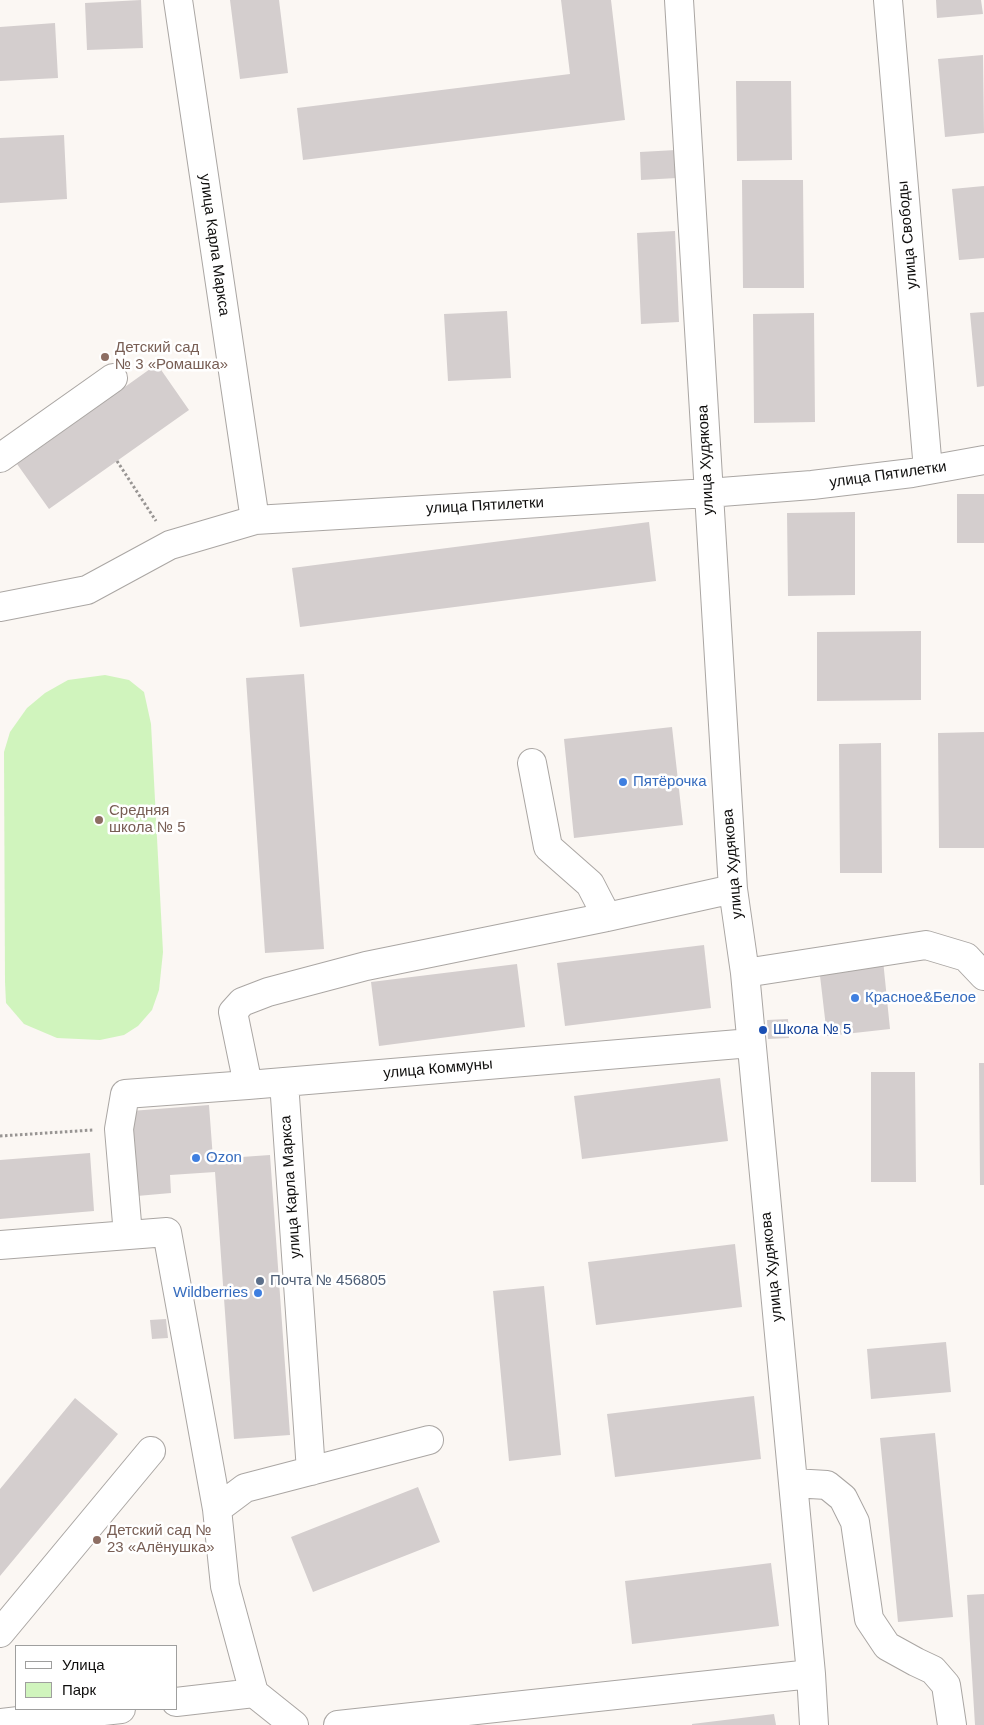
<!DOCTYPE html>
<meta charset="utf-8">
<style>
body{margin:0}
#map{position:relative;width:984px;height:1725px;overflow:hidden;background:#fbf7f3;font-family:Arial,sans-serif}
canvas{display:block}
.legend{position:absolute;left:15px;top:1645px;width:162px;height:65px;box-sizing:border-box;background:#fff;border:1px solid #9f9f9e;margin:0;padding:6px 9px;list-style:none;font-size:15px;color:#0f0e0d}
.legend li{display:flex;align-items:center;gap:10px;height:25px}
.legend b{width:25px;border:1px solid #9f9f9e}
</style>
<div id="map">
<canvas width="984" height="1725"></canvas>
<ul class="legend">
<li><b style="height:6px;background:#fff"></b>Улица</li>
<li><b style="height:14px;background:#d0f4bd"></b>Парк</li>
</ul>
</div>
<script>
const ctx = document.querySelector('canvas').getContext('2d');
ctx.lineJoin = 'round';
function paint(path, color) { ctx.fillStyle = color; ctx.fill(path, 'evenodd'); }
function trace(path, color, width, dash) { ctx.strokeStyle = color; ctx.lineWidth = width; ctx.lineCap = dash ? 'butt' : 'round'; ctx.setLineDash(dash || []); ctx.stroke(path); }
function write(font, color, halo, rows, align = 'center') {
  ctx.font = font + ' Arial,sans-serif'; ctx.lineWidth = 5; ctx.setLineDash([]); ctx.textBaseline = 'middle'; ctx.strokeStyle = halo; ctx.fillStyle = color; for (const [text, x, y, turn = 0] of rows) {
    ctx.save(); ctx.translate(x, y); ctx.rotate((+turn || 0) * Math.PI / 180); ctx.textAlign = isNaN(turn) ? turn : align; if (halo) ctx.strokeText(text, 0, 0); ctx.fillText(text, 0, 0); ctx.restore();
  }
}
paint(new Path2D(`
 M 105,675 L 129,680 L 144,692 L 151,724 L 163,952 L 159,990 L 152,1010 L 138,1026 L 124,1035 L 100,1040 L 57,1038 L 24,1024 L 6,1003 L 5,982 L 4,752 L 10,732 L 27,708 L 45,693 L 68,680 Z`), '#d0f4bd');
paint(new Path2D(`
 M 141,0 L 143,48 L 87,50 L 85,3 Z
 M 230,0 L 279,0 L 288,73 L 240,79 Z
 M 561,0 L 611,0 L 625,120 L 303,160 L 297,108 L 570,74 Z
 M 936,0 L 981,0 L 983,14 L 937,18 Z
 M 55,23 L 58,78 L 0,81 L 0,27 Z
 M 983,55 L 984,133 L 945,137 L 938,59 Z
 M 736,81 L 791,81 L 792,160 L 737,161 Z
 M 64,135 L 67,199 L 0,203 L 0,138 Z
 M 676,150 L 677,178 L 641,180 L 640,152 Z
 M 742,180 L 803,180 L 804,288 L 743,288 Z
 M 984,186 L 984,258 L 959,260 L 952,189 Z
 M 675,231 L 679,322 L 641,324 L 637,233 Z
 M 507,311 L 511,378 L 448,381 L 444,314 Z
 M 984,312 L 984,386 L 977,387 L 970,313 Z
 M 814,313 L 815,422 L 754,423 L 753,314 Z
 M 157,364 L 189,410 L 49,509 L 17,464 Z
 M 957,494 L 984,494 L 984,543 L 957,543 Z
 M 855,512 L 855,595 L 788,596 L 787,513 Z
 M 649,522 L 656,581 L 300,627 L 292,568 Z
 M 921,631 L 921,700 L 817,701 L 817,632 Z
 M 304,674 L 324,949 L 265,953 L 246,678 Z
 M 672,727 L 683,825 L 574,838 L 564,739 Z
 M 984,732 L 984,848 L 939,848 L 938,733 Z
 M 881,743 L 882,873 L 840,873 L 839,744 Z
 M 704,945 L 711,1008 L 565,1026 L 557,963 Z
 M 883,960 L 890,1029 L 827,1036 L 819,967 Z
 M 517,964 L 525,1027 L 379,1046 L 371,982 Z
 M 788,1019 L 789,1038 L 768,1039 L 767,1020 Z
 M 979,1063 L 984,1063 L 984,1185 L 980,1185 Z
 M 871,1072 L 915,1072 L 916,1182 L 871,1182 Z
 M 720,1078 L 728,1141 L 582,1159 L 574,1096 Z
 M 209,1105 L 213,1159 L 270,1155 L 290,1435 L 234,1439 L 215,1172 L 170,1175 L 171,1193 L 137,1196 L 131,1111 Z
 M 90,1153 L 94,1211 L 0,1219 L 0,1160 Z
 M 735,1244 L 742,1307 L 596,1325 L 588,1262 Z
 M 544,1286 L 561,1455 L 509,1461 L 493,1291 Z
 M 166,1319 L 168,1338 L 152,1339 L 150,1320 Z
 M 946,1342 L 951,1392 L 871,1399 L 867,1349 Z
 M 754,1396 L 761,1459 L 615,1477 L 607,1414 Z
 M 75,1398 L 118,1434 L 0,1576 L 0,1489 Z
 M 935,1433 L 953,1617 L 898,1622 L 880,1438 Z
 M 418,1487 L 440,1542 L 313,1592 L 291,1537 Z
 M 771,1563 L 779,1626 L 632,1644 L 625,1581 Z
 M 984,1594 L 984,1725 L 975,1725 L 967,1595 Z
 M 774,1714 L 776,1725 L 692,1725 L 692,1724 Z`), '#d4cece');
const minor = new Path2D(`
 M 178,0 L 255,520
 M 679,0 L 733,889 L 745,973 L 811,1674 L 814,1725
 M 888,0 L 928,470
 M 0,458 L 113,378
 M 0,607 L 87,590 L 170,545 L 255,520 L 708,493 L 812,485 L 912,473 L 984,460
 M 532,763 L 548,847 L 590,884 L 607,917
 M 745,973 L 926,945 L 966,957 L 984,976
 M 284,1082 L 311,1471
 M 248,1085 L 233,1012 L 242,1002 L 268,992 L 366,966 L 607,917 L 733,889
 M 128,1235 L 119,1129 L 125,1094 L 248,1085 L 751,1043
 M 0,1245 L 167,1232 L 217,1509 L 225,1586 L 254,1693 L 294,1725
 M 793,1483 L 827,1485 L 843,1498 L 855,1522 L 869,1619 L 887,1646 L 916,1662 L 933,1670 L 946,1685 L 952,1725
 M 217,1509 L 245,1488 L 429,1440
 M 0,1633 L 151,1451
 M 176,1702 L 254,1693
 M 0,1723 L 121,1709
 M 338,1725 L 811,1674`);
trace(minor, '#aaa6a3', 30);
trace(new Path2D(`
 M 117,461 L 156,521
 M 0,1136 L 93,1130`), '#989593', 3, [2.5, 2.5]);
trace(minor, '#fff', 28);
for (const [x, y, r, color] of [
 [105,357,5,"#8d6e63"],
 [623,782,5,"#3f7fe0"],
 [99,820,5,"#8d6e63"],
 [855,998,5,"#3f7fe0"],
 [763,1030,5,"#1a4fb4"],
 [196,1158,5,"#3f7fe0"],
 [260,1281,5,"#5c6f8a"],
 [258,1293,5,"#3f7fe0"],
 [97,1540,5,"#8d6e63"]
]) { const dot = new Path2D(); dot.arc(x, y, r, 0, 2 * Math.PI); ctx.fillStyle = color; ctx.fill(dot); trace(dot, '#fff', 2); }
write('15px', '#0f0e0d', '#fff', [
 ["улица Свободы",908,235,-95],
 ["улица Карла Маркса",214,245,82],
 ["улица Худякова",706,460,-93],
 ["улица Пятилетки",888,475,-8],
 ["улица Пятилетки",485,506,-3],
 ["улица Худякова",733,864,-95],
 ["улица Коммуны",438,1069,-5],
 ["улица Карла Маркса",291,1187,-94],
 ["улица Худякова",772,1267,-96]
]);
write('15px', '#785e54', '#fff', [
 ["Детский сад",115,348],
 ["№ 3 «Ромашка»",115,365],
 ["Средняя",109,811],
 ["школа № 5",109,828],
 ["Детский сад №",107,1531],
 ["23 «Алёнушка»",107,1548]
], 'left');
write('15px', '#366cbe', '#fff', [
 ["Пятёрочка",633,782],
 ["Красное&Белое",865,998],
 ["Ozon",206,1158],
 ["Wildberries",248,1293,"right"]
], 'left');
write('15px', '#164399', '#fff', [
 ["Школа № 5",773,1030]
], 'left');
write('15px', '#4e5e75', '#fff', [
 ["Почта № 456805",270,1281]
], 'left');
</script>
